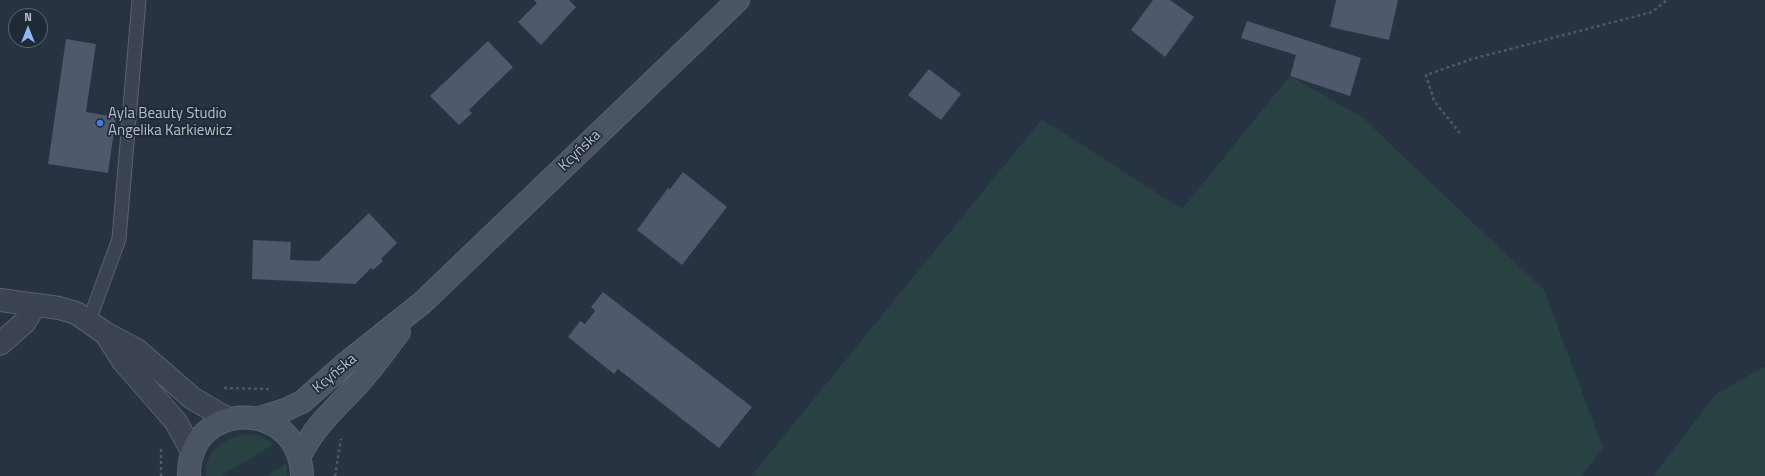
<!DOCTYPE html>
<meta charset="utf-8">
<style>
body{margin:0}
#map{position:relative;width:1765px;height:476px;overflow:hidden;background:#263342;font-family:"Titillium Web",sans-serif}
canvas{display:block}
.north{position:absolute;left:8px;top:8px;width:40px;height:40px;box-sizing:border-box;background:#1f2a37;border:1px solid #5c6673;border-radius:50%;rotate:0deg;font-size:11px;font-weight:700;line-height:16px;text-align:center;color:#b8c0cc}
.north::after{content:'';display:block;margin:auto;width:14px;height:18px;background:#8fbaf9;clip-path:polygon(50% 0,100% 100%,50% 72%,0 100%)}
</style>
<div id="map">
<canvas width="1765" height="476"></canvas>
<div class="north">N</div>
</div>
<script>
const ctx = document.querySelector('canvas').getContext('2d');
ctx.lineJoin = 'round';
function paint(path, color) { ctx.fillStyle = color; ctx.fill(path, 'evenodd'); }
function trace(path, color, width, dash) { ctx.strokeStyle = color; ctx.lineWidth = width; ctx.lineCap = dash ? 'butt' : 'round'; ctx.setLineDash(dash || []); ctx.stroke(path); }
function write(font, color, halo, rows, align = 'center') {
  ctx.font = font + ' "Titillium Web",sans-serif'; ctx.lineWidth = 3.5; ctx.setLineDash([]); ctx.textBaseline = 'middle'; ctx.strokeStyle = halo; ctx.fillStyle = color; for (const [text, x, y, turn = 0] of rows) {
    ctx.save(); ctx.translate(x, y); ctx.rotate((+turn || 0) * Math.PI / 180); ctx.textAlign = isNaN(turn) ? turn : align; if (halo) ctx.strokeText(text, 0, 0); ctx.fillText(text, 0, 0); ctx.restore();
  }
}
paint(new Path2D(`
 M 1290,76 L 1362,117 L 1544,290 L 1603,448 L 1581,476 L 751,476 L 1042,119 L 1182,209 Z
 M 1765,366 L 1765,476 L 1653,476 L 1716,394 Z
 M 250,434 L 262,437 L 274,444 L 221,476 L 206,476 C 203,450 227,436 250,434 Z
 M 287,463 L 287,476 L 266,476 Z`), '#284143');
paint(new Path2D(`
 M 534,0 L 569,0 L 576,7 L 541,45 L 518,22 L 537,3 Z
 M 1153,0 L 1170,0 L 1194,17 L 1165,57 L 1131,30 Z
 M 1336,0 L 1398,0 L 1389,40 L 1330,27 Z
 M 1247,21 L 1361,58 L 1350,96 L 1290,76 L 1296,55 L 1241,38 Z
 M 66,39 L 96,44 L 86,112 L 116,117 L 108,173 L 48,164 Z
 M 488,41 L 513,67 L 469,110 L 472,113 L 459,125 L 430,96 Z
 M 929,69 L 961,94 L 941,120 L 908,95 Z
 M 683,172 L 727,207 L 682,265 L 637,230 L 668,188 L 670,189 Z
 M 369,213 L 397,243 L 381,259 L 383,261 L 373,270 L 371,268 L 355,284 L 252,279 L 253,240 L 291,242 L 290,260 L 319,261 Z
 M 603,292 L 752,407 L 719,448 L 618,369 L 614,374 L 568,337 L 580,321 L 585,324 L 595,311 L 591,307 Z`), '#4c5a6b');
const service = new Path2D(`
 M 89,321 L 119,239 L 139,0`);
const minor = new Path2D(`
 M 0,300 L 59,308 L 76,313 L 105,333 L 137,350 L 192,398 L 228,419
 M 106,334 L 123,361 L 176,422 L 193,453
 M 0,344 L 24,323 L 35,305`);
const secondary = new Path2D(`
 M 260,418 L 285,410 L 302,402 L 344,365 L 422,303 L 738,0
 M 300,455 C 317,423 334,410 358,384 C 373,368 386,349 399,332
 M 189,476 C 187,399 300,397 302,476`);
trace(service, '#59636f', 15);
trace(minor, '#59636f', 24);
trace(secondary, '#59636f', 24);
trace(new Path2D(`
 M 1460,133 L 1434,101 L 1426,75 L 1472,59 L 1652,12 L 1667,0
 M 224,388 L 269,389
 M 161,476 L 161,446
 M 335,476 L 341,439`), '#475d60', 2.5, [3, 3]);
trace(service, '#3b4552', 13);
trace(minor, '#3b4552', 22);
trace(secondary, '#495465', 22);
for (const [x, y, r, color] of [
 [100,123,4,"#3f7fe0"]
]) { const dot = new Path2D(); dot.arc(x, y, r, 0, 2 * Math.PI); ctx.fillStyle = color; ctx.fill(dot); trace(dot, '#1f2a37', 1.5); }
write('15px', '#b8c0cc', '#1f2a37', [
 ["Ayla Beauty Studio",108,114],
 ["Angelika Karkiewicz",108,131]
], 'left');
write('15px', '#b8c0cc', '#1f2a37', [
 ["Kcyńska",580,151,-44],
 ["Kcyńska",335,374,-40]
]);
</script>
